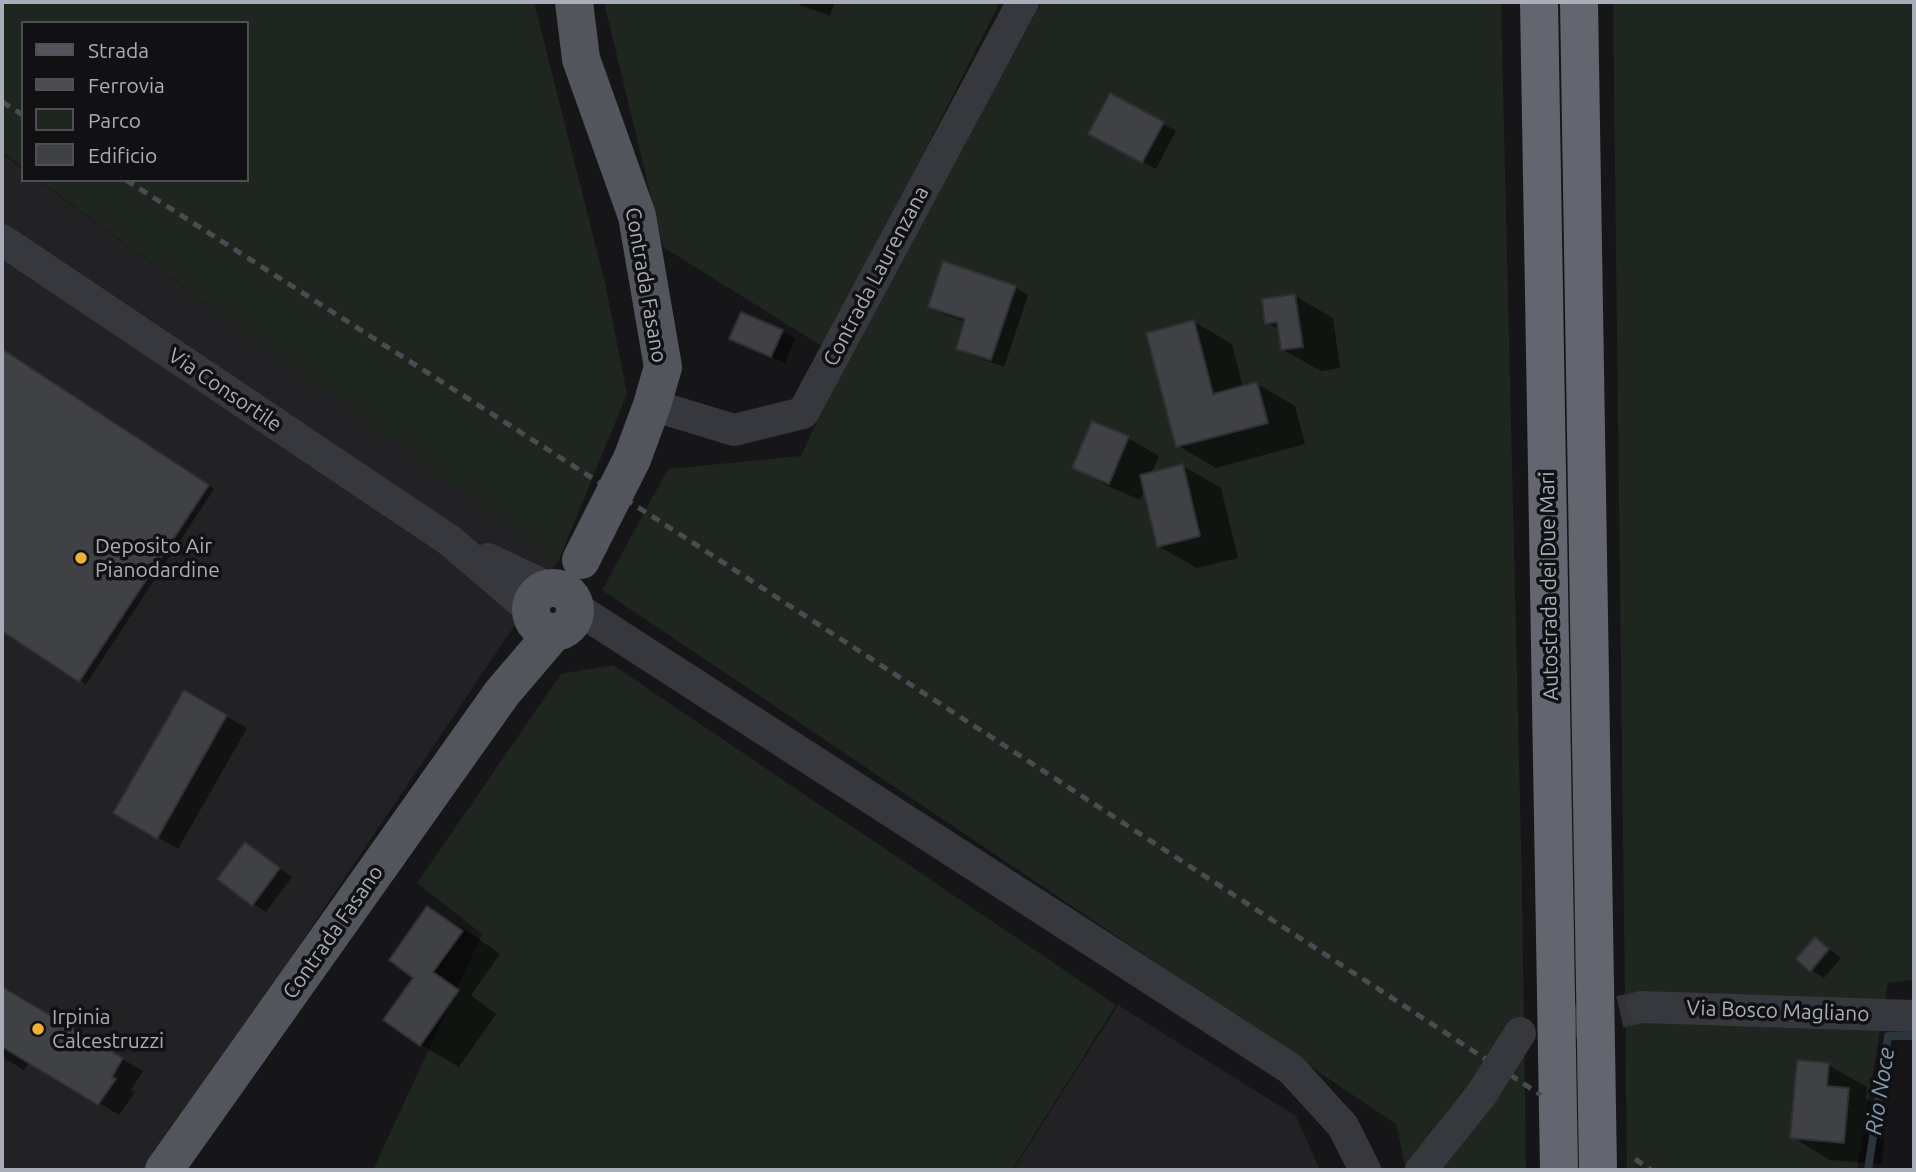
<!DOCTYPE html>
<style>
body{margin:0}
#map{position:relative;width:1916px;height:1172px;overflow:hidden;background:#161618;font-family:Ubuntu,sans-serif}
canvas{display:block}
.frame{position:absolute;inset:0;border:4px solid #a8adb8;pointer-events:none}
.legend{position:absolute;left:21px;top:21px;width:228px;height:161px;box-sizing:border-box;background:#111113;border:2px solid #4d4f55;margin:0;padding:9px 12px;list-style:none;font-size:21px;color:#a8adb8}
.legend li{display:flex;align-items:center;gap:14px;height:35px}
.legend b{width:35px;border:2px solid #4d4f55}
</style>
<div id="map">
<canvas width="1916" height="1172"></canvas>
<div class="frame"></div>
<ul class="legend">
<li><b style="height:9px;background:#53555c"></b>Strada</li>
<li><b style="height:9px;background:#4a4c52"></b>Ferrovia</li>
<li><b style="height:19px;background:#1e261f"></b>Parco</li>
<li><b style="height:19px;background:#404145"></b>Edificio</li>
</ul>
</div>
<script>
const ctx = document.querySelector('canvas').getContext('2d');
ctx.lineJoin = 'round';
function paint(path, color) { ctx.fillStyle = color; ctx.fill(path, 'evenodd'); }
function trace(path, color, width, dash) { ctx.strokeStyle = color; ctx.lineWidth = width; ctx.lineCap = dash ? 'butt' : 'round'; ctx.setLineDash(dash || []); ctx.stroke(path); }
function write(font, color, halo, rows, align = 'center') {
  ctx.font = font + ' Ubuntu,sans-serif'; ctx.lineWidth = 7; ctx.setLineDash([]); ctx.textBaseline = 'middle'; ctx.strokeStyle = halo; ctx.fillStyle = color; for (const [text, x, y, turn = 0] of rows) {
    ctx.save(); ctx.translate(x, y); ctx.rotate((+turn || 0) * Math.PI / 180); ctx.textAlign = isNaN(turn) ? turn : align; if (halo) ctx.strokeText(text, 0, 0); ctx.fillText(text, 0, 0); ctx.restore();
  }
}
paint(new Path2D(`
 M 2,154 L 23,169 L 23,180 L 38,180 L 558,561 L 148,1170 L 2,1170 Z
 M 1118,1005 L 1296,1116 L 1320,1170 L 1013,1170 Z`), '#222225');
paint(new Path2D(`
 M 2,2 L 534,2 L 606,287 L 627,394 L 558,562 L 39,180 L 247,180 L 247,23 L 23,23 L 23,168 L 2,152 Z
 M 604,2 L 1000,2 L 825,348 L 663,247 Z
 M 1042,2 L 1501,2 L 1522,887 L 1526,1170 L 1406,1170 L 1396,1124 L 602,590 L 668,469 L 801,456 L 850,351 Z
 M 1613,2 L 1914,2 L 1914,980 L 1888,983 L 1857,1170 L 1627,1170 Z
 M 613,665 L 1116,1005 L 1012,1170 L 373,1170 L 482,934 L 417,883 L 561,674 Z`), '#1e261f');
paint(new Path2D(`
 M 792,2 L 835,2 L 830,16 Z
 M 1111,95 L 1176,131 L 1156,169 L 1090,133 Z
 M 1015,287 L 1028,295 L 1004,367 L 971,355 L 958,348 L 966,322 L 943,314 L 930,306 Z
 M 1295,296 L 1333,318 L 1340,368 L 1321,371 L 1282,349 L 1280,330 L 1267,323 Z
 M 1194,322 L 1232,344 L 1243,388 L 1257,384 L 1295,406 L 1305,444 L 1216,468 L 1177,445 Z
 M 782,331 L 795,339 L 785,363 L 745,346 Z
 M 2,350 L 214,489 L 86,684 L 2,629 Z
 M 1128,438 L 1159,456 L 1151,474 L 1183,466 L 1221,488 L 1238,558 L 1197,568 L 1158,546 L 1145,489 L 1140,500 L 1105,485 L 1074,467 Z
 M 184,693 L 247,728 L 178,849 L 116,813 Z
 M 246,844 L 292,877 L 266,912 L 253,904 Z
 M 427,908 L 466,930 L 500,954 L 471,995 L 496,1014 L 459,1067 L 421,1045 L 386,1019 L 416,977 Z
 M 1815,939 L 1841,958 L 1824,978 L 1811,970 Z
 M 2,990 L 143,1071 L 131,1090 L 135,1092 L 119,1115 L 30,1061 L 24,1070 L 2,1057 Z
 M 1828,1065 L 1867,1087 L 1866,1099 L 1886,1111 L 1882,1164 L 1830,1160 L 1792,1137 Z`), '#0007');
trace(new Path2D(`
 M 1868,1170 L 1888,1036 L 1914,1036`), '#2c353c', 8);
const building = new Path2D(`
 M 1110,93 L 1164,122 L 1142,163 L 1088,134 Z
 M 943,261 L 1016,286 L 991,360 L 956,349 L 965,319 L 928,307 Z
 M 1295,294 L 1303,347 L 1281,350 L 1277,322 L 1265,324 L 1262,299 Z
 M 741,312 L 783,330 L 771,357 L 729,339 Z
 M 1194,320 L 1213,394 L 1257,382 L 1268,423 L 1176,447 L 1146,333 Z
 M 2,349 L 209,485 L 79,682 L 2,631 Z
 M 1092,421 L 1129,436 L 1109,484 L 1072,468 Z
 M 1183,464 L 1200,536 L 1157,547 L 1140,475 Z
 M 184,690 L 227,715 L 157,839 L 113,813 Z
 M 245,842 L 280,868 L 252,906 L 217,879 Z
 M 427,906 L 463,931 L 433,972 L 459,990 L 420,1046 L 383,1020 L 413,978 L 389,960 Z
 M 1815,937 L 1829,949 L 1810,972 L 1796,959 Z
 M 2,987 L 123,1058 L 112,1077 L 116,1079 L 98,1105 L 2,1047 Z
 M 1797,1060 L 1829,1063 L 1827,1086 L 1849,1088 L 1844,1143 L 1790,1138 Z`);
paint(building, '#404145');
trace(building, '#303034', 2);
trace(new Path2D(`
 M 1573,1022 L 1642,1007`), '#333438', 32, [32, 16]);
trace(new Path2D(`
 M 2,240 L 449,540 L 531,610
 M 652,405 L 734,430 L 803,413 L 1023,2
 M 488,559 L 549,588
 M 576,608 L 1291,1069 L 1343,1126 L 1365,1170
 M 1642,1007 L 1914,1016
 M 1421,1170 L 1481,1095`), '#37383d', 32);
trace(new Path2D(`
 M 574,2 L 581,59 L 637,216 L 663,367 L 652,405 L 632,459
 M531 610a22 22 0 1 1 44 0a22 22 0 1 1-44 0Z
 M 164,1170 L 502,693 L 554,632`), '#53555c', 38);
trace(new Path2D(`
 M 1539,2 L 1559,1170
 M 1579,2 L 1598,1170`), '#63666e', 38);
trace(new Path2D(`
 M 2,102 L 23,115
 M 126,180 L 661,522 L 1541,1095
 M 1635,1159 L 1651,1170`), '#4a4c52', 5, [9, 7]);
trace(new Path2D(`
 M 1481,1095 L 1520,1033`), '#37383d', 32);
trace(new Path2D(`
 M 581,560 L 632,459`), '#53555c', 38);
for (const [x, y, r, color] of [
 [81,558,7,"#f2b134"],
 [38,1029,7,"#f2b134"]
]) { const dot = new Path2D(); dot.arc(x, y, r, 0, 2 * Math.PI); ctx.fillStyle = color; ctx.fill(dot); trace(dot, '#111113', 2.5); }
write('21px', '#a8adb8', '#111113', [
 ["Contrada Laurenzana",876,276,-62],
 ["Contrada Fasano",646,285,80],
 ["Via Consortile",225,390,34],
 ["Autostrada dei Due Mari",1549,586,-91],
 ["Contrada Fasano",333,932,-55],
 ["Via Bosco Magliano",1778,1011,2]
]);
write('21px', '#a8adb8', '#111113', [
 ["Deposito Air",95,546],
 ["Pianodardine",95,570],
 ["Irpinia",52,1017],
 ["Calcestruzzi",52,1041]
], 'left');
write('italic 23px', '#7f9bb3', '#111113', [
 ["Rio Noce",1880,1091,-81]
]);
</script>
